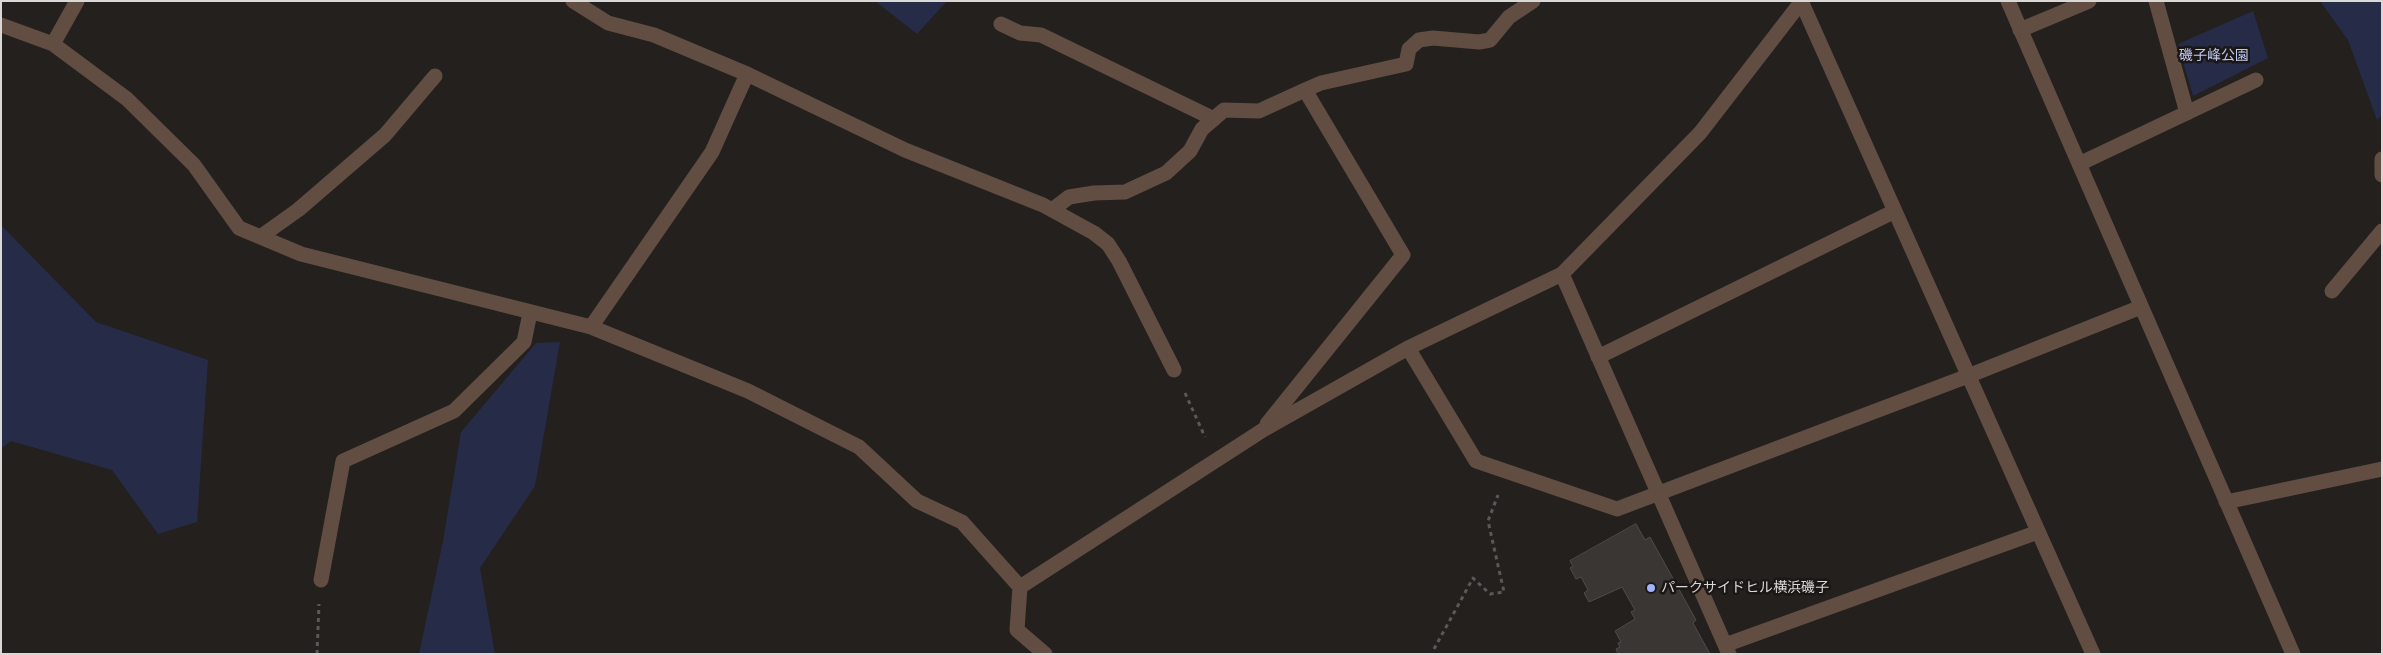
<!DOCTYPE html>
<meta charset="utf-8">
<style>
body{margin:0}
#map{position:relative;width:2383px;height:655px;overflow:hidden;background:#23201e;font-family:"Work Sans",sans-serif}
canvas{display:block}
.frame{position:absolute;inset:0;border:2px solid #dad8d7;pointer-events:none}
</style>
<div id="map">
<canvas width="2383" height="655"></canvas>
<div class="frame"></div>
</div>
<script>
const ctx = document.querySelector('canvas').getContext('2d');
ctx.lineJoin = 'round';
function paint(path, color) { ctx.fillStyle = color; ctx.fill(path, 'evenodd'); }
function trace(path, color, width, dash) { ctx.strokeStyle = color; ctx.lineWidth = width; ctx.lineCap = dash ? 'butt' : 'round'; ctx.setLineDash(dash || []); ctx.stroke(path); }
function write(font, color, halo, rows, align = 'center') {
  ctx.font = font + ' "Work Sans","Noto Sans JP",sans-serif'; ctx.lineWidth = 5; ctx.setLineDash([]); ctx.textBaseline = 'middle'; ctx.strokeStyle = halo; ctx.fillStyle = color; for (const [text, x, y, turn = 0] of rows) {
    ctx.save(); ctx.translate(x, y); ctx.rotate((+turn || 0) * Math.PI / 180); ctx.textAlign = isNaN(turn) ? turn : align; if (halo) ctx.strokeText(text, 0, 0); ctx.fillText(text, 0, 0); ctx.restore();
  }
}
paint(new Path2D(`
 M 875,1 L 947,1 L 917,34 Z
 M 2320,1 L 2382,1 L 2382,115 L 2377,120 L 2348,40 Z
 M 2253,11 L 2268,58 L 2193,96 L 2178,44 Z
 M 1,225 L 96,322 L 208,360 L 197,522 L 158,534 L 112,470 L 11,441 L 1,449 Z
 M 560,342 L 535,486 L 480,568 L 495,654 L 419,654 L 443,541 L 461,432 L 536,343 Z`), '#262b48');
const building = new Path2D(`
 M 1636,524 L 1645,540 L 1650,537 L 1696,620 L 1693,623 L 1710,654 L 1618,654 L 1616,649 L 1620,647 L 1618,643 L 1621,642 L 1615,631 L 1635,619 L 1631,612 L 1635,610 L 1622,587 L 1589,602 L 1584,593 L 1588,590 L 1581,577 L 1576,579 L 1570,568 L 1573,566 L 1570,561 Z`);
paint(building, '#393634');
trace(building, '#4e4b49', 1);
trace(new Path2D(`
 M 1185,393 L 1205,437
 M 1434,649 L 1473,578 L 1490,594 L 1504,592 L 1488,521 L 1498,495
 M 317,654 L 319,604`), '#5b5857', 3, [4, 4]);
trace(new Path2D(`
 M 573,1 L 608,23 L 654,35 L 747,74 L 905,150 L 1043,205 L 1094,233 L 1108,244 L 1119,261 L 1174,370
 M 1801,1 L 2093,654
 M 2008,1 L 2293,654
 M 2156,1 L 2187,113
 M 1001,24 L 1020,33 L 1041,35 L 1214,119
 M 1,25 L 53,44 L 127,99 L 194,165 L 239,228 L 301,254 L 591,327 L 748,391 L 859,447 L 917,501 L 962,522 L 1020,587 L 1263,430 L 1408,348 L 1562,274 L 1700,133 L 1802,1
 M 2020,30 L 2089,1
 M 53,44 L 77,1
 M 1305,90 L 1321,83 L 1406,64 L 1409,49 L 1419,40 L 1433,38 L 1479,42 L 1490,40 L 1509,17 L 1533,1
 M 2382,159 L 2382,175
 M 2079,164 L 2256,80
 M 1052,210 L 1069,197 L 1094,193 L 1125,192 L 1166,173 L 1190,151 L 1202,129 L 1224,110 L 1259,111 L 1305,90 L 1403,255 L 1267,424
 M 260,237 L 298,210 L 385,135 L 435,76
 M 1562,274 L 1729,654
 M 2332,291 L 2382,231
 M 591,327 L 712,152 L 747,74
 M 1408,348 L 1476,461 L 1617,509 L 1968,376 L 2141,307
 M 1598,357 L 1895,211
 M 2226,502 L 2382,469
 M 321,580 L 343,461 L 454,411 L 524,342 L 530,313
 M 1020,587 L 1017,630 L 1045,654
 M 1725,645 L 2038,532`), '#614d42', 15);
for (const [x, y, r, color] of [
 [1651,588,5,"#a3b2fd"]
]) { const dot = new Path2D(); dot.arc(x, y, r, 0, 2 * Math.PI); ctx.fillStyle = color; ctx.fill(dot); trace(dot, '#1a1715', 2); }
write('14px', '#c1caf5', '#1a1715', [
 ["磯子峰公園",2214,56]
]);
write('14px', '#dad8d7', '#1a1715', [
 ["パークサイドヒル横浜磯子",1661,588]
], 'left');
</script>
